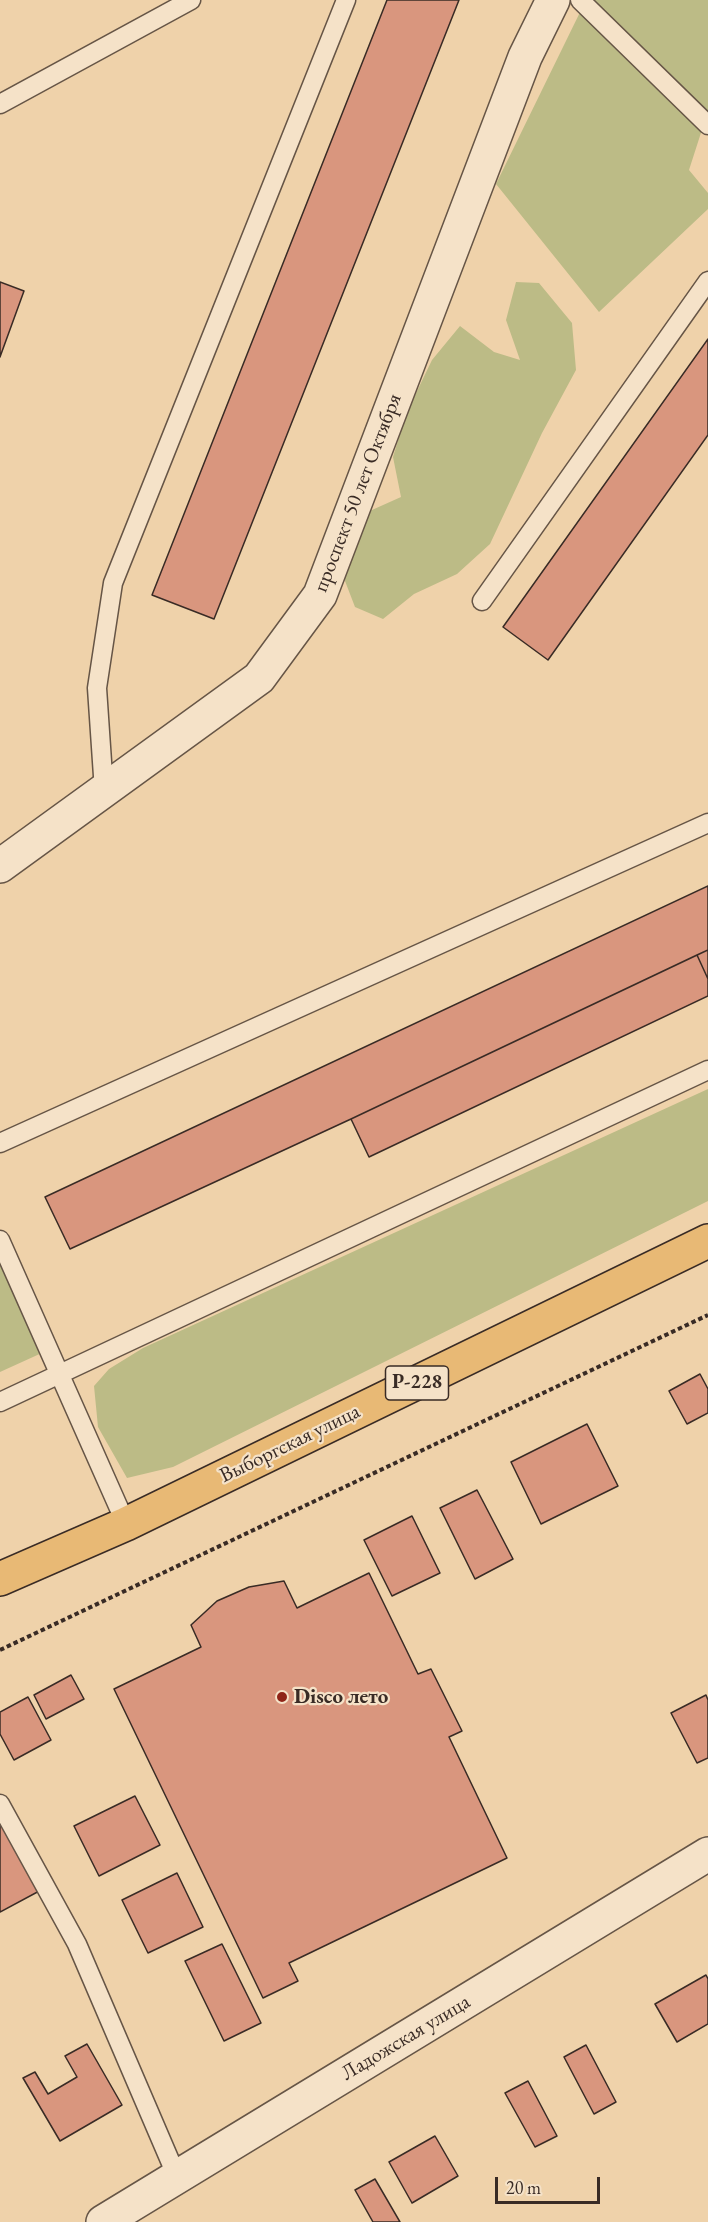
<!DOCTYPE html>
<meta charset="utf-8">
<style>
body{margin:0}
#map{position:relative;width:708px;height:2222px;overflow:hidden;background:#efd2aa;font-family:"EB Garamond",serif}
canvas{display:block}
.scale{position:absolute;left:495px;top:2177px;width:105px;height:27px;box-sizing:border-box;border:3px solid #392b25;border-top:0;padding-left:8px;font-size:18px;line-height:21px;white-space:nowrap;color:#392b25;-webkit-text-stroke:4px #f5e2c8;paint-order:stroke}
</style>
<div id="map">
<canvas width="708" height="2222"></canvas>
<div class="scale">20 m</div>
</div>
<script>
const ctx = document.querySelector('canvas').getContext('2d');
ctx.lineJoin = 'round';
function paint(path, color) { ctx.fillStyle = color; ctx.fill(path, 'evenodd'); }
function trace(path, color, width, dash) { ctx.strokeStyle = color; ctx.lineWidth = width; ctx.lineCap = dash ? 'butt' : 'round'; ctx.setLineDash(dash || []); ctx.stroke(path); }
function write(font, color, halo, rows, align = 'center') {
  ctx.font = font + ' "EB Garamond",serif'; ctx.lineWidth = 4.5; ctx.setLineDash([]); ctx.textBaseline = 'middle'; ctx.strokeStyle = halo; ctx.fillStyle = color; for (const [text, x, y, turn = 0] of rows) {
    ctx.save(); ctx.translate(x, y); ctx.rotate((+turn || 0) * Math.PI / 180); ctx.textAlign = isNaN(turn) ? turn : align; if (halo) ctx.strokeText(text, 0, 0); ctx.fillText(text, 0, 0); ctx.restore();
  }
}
paint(new Path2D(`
 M 586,0 L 708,0 L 708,111 L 689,170 L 708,193 L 708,209 L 599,312 L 496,184 Z
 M 516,282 L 539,283 L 572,323 L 576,370 L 542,433 L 490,544 L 457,574 L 414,594 L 383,619 L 355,607 L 340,568 L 363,514 L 401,497 L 393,457 L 406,414 L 432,360 L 460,326 L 494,352 L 520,360 L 506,320 Z
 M 708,1089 L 708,1201 L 173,1467 L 127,1478 L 98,1427 L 94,1386 L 109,1369 L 143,1348 Z
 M 0,1253 L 44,1352 L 0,1372 Z`), '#bcbb86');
const building = new Path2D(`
 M 387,0 L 459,0 L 214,619 L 152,595 Z
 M 0,282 L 24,291 L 0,357 Z
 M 708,339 L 708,435 L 548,660 L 503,627 Z
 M 708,886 L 708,950 L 351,1119 L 70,1249 L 45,1197 Z
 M 708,950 L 708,979 L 697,955 Z
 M 697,955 L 708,979 L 708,996 L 369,1157 L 351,1119 Z
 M 700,1374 L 708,1389 L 708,1413 L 687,1424 L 669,1391 Z
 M 587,1424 L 618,1486 L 541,1524 L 511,1462 Z
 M 477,1490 L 513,1559 L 475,1579 L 440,1508 Z
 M 412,1516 L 440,1573 L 392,1596 L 364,1540 Z
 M 369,1573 L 418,1674 L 431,1669 L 462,1731 L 449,1737 L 507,1858 L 289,1963 L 298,1981 L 263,1998 L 114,1689 L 201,1647 L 191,1625 L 217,1601 L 249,1587 L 284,1581 L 297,1608 Z
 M 71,1675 L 84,1699 L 46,1719 L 34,1695 Z
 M 706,1695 L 708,1700 L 708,1758 L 697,1763 L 671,1713 Z
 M 28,1697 L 51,1740 L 14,1760 L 0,1734 L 0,1712 Z
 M 135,1796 L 160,1845 L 99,1876 L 74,1826 Z
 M 0,1811 L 43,1889 L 0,1912 Z
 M 177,1873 L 203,1927 L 148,1953 L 122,1900 Z
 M 222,1944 L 261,2023 L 224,2041 L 185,1961 Z
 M 706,1975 L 708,1979 L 708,2024 L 677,2042 L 655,2004 Z
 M 87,2044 L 122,2105 L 60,2141 L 23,2078 L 35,2072 L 48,2094 L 77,2077 L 65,2056 Z
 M 586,2045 L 616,2102 L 594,2114 L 564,2057 Z
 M 528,2081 L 557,2136 L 535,2147 L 505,2093 Z
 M 435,2136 L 458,2176 L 412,2203 L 389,2162 Z
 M 375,2179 L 400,2222 L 373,2222 L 355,2190 Z`);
paint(building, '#d9967e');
trace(building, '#392b25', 1.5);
const service = new Path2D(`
 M 580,0 L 708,125
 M 0,104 L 191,0
 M 482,601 L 708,281
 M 104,791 L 97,688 L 113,583 L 346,0
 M 0,1143 L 708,823
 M 0,1240 L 126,1524
 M 0,1402 L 708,1070
 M 0,1804 L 77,1944 L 177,2177`);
const minor = new Path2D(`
 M 103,2222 L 708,1854`);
const tertiary = new Path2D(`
 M 0,866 L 259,678 L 320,595 L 525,57 L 553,0`);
const primary = new Path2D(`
 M 0,1579 L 126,1524 L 708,1241`);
trace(service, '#665546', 21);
trace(minor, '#665546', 36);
trace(tertiary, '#665546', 36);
trace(primary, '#392b25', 36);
trace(new Path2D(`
 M 0,1650 L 708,1315`), '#392b25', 4, [4.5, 3]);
trace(service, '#f5e2c8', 18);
trace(minor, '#f5e2c8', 33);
trace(tertiary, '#f5e2c8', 33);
trace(primary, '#e8b975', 33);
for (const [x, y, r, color] of [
 [282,1697,6,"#8f2418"]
]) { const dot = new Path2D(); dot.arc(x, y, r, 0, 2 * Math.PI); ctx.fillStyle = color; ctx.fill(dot); trace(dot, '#f5e2c8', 2); }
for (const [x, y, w] of [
 [417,1383,63]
]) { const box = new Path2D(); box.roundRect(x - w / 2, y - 17, w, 34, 4.5); ctx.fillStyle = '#f5e2c8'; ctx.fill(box); trace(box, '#392b25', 1.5); }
write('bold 20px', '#392b25', null, [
 ["Р-228",417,1383]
]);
write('21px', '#392b25', '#f5e2c8', [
 ["проспект 50 лет Октября",358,493,-69],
 ["Выборгская улица",290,1444,-26],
 ["Ладожская улица",406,2038,-31]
]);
write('bold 21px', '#392b25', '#f5e2c8', [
 ["Disco лето",294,1697]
], 'left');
</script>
